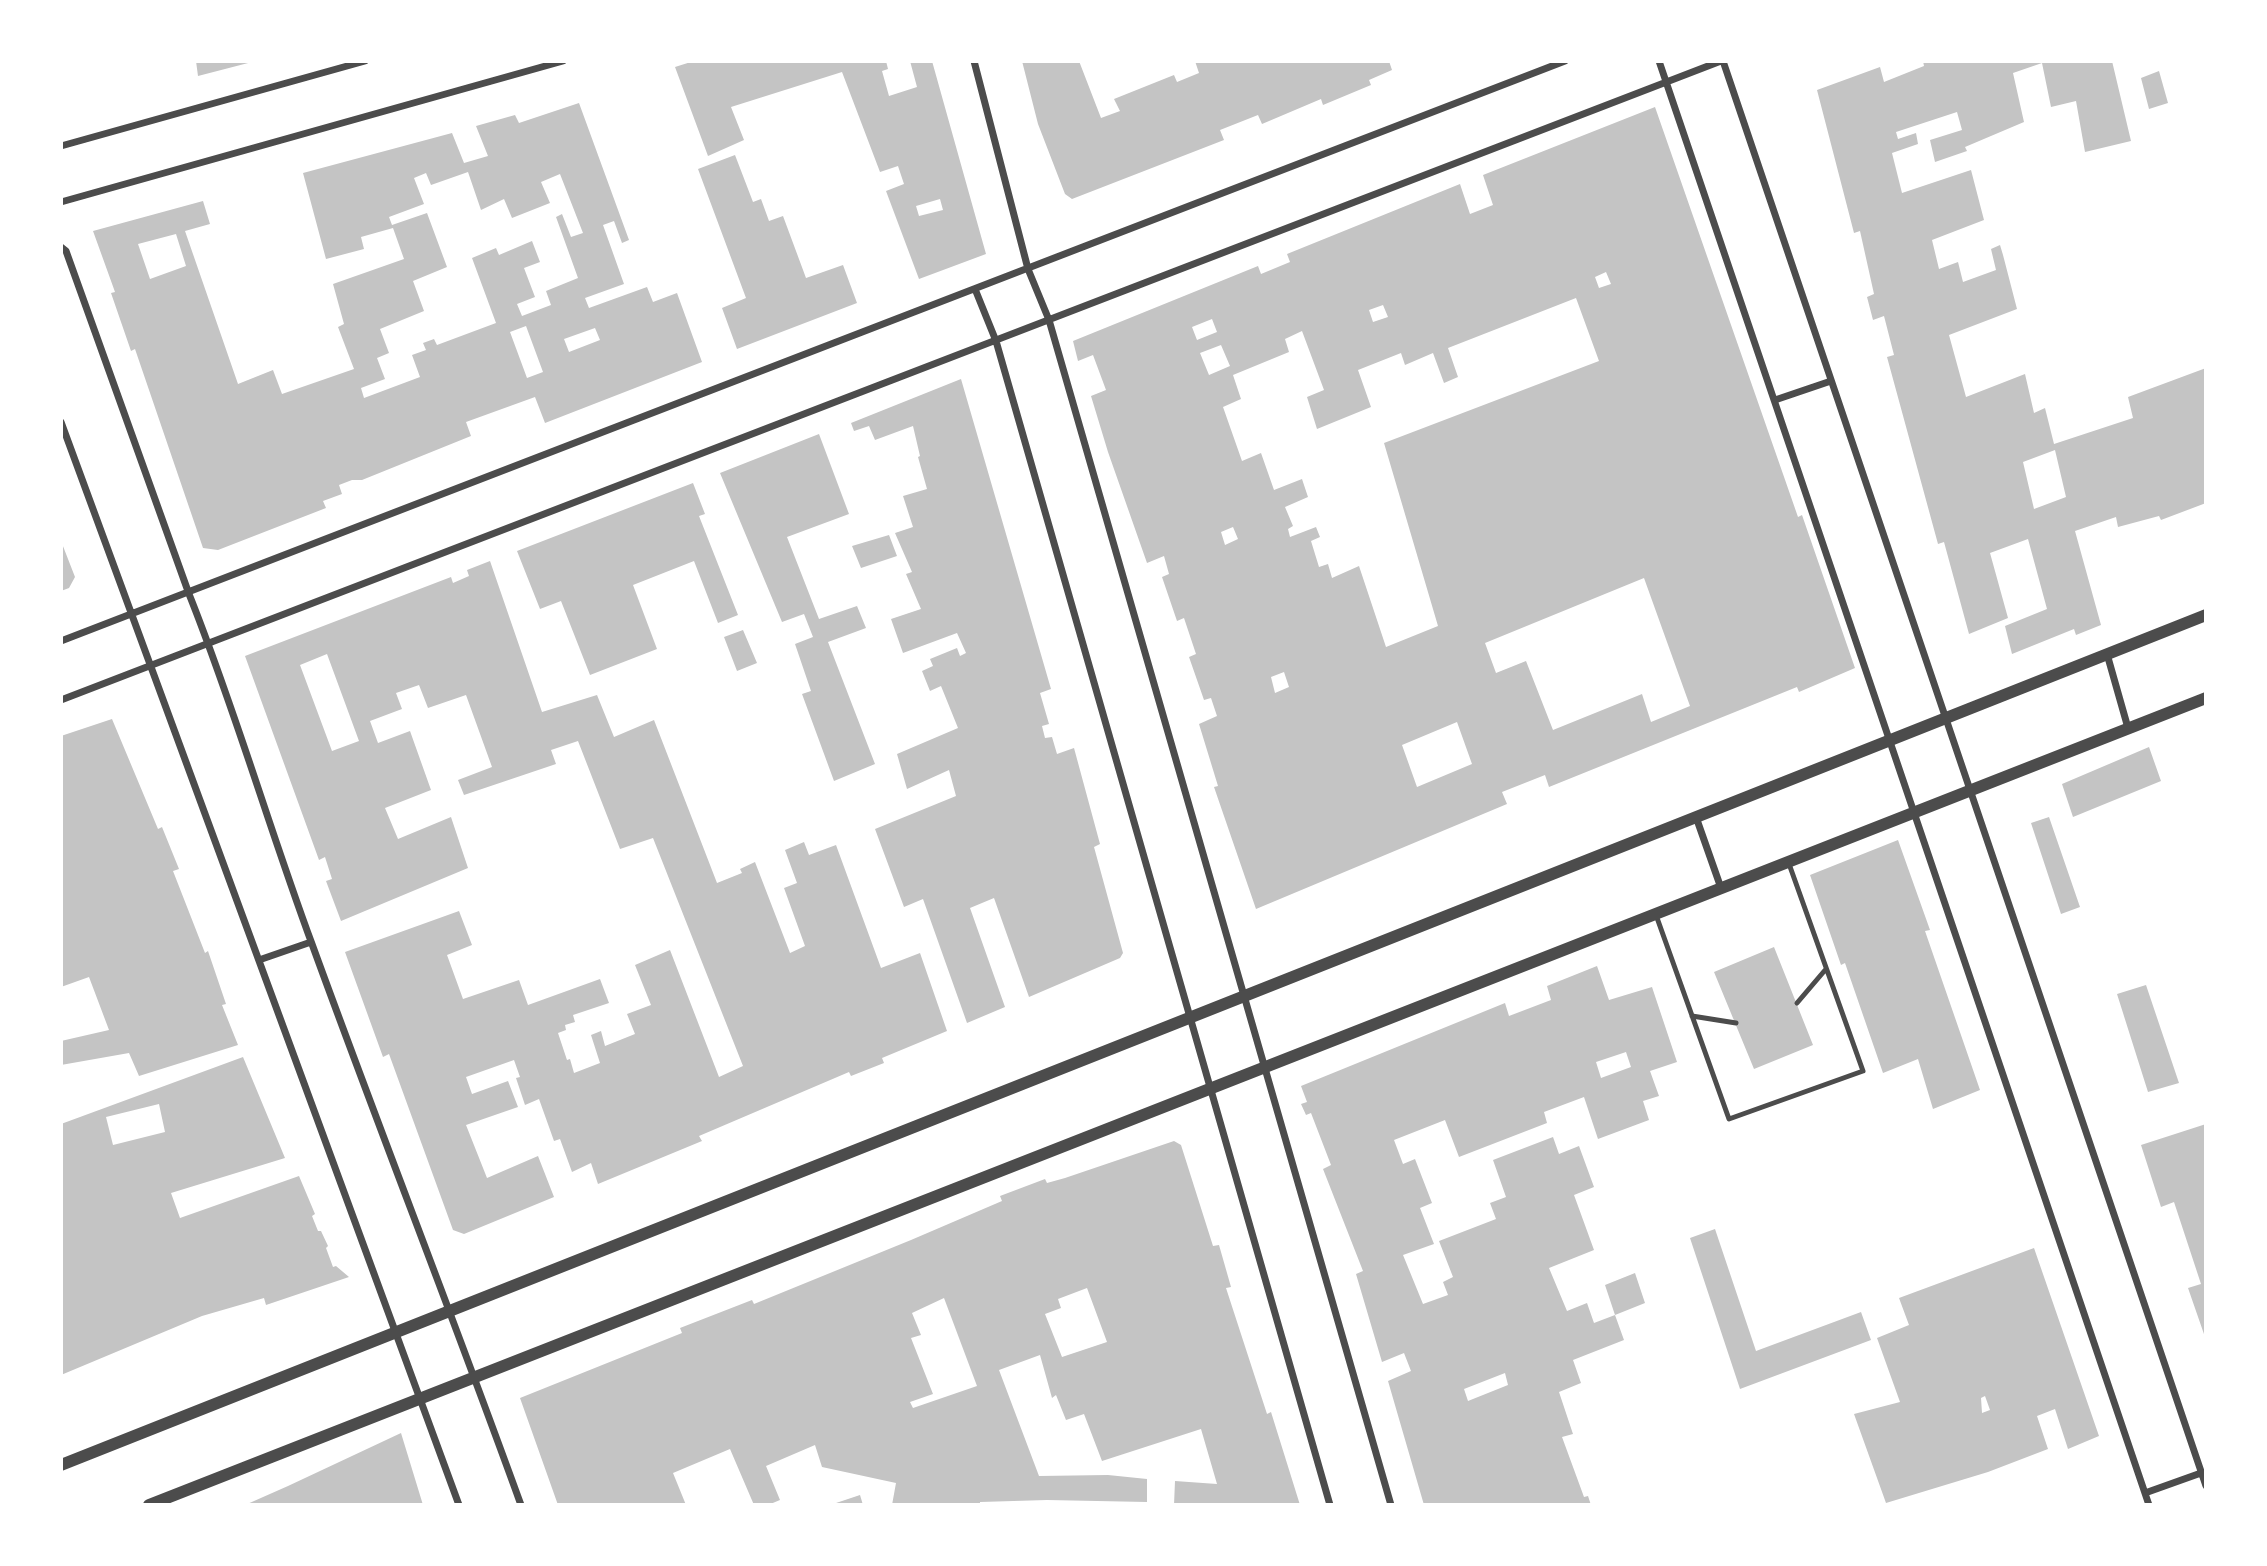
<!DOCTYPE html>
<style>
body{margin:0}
#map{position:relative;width:2267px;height:1566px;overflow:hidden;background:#fff;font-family:Arial,sans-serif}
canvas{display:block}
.frame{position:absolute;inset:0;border:63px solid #fff;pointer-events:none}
</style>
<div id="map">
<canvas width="2267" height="1566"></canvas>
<div class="frame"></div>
</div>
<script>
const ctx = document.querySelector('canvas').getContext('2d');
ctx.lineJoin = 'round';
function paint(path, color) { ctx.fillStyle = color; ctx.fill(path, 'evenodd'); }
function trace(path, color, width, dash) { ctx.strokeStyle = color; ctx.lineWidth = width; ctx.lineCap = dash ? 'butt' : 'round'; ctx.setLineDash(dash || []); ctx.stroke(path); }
paint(new Path2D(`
 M 196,61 L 252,61 L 252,62 L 198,76 Z
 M 694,61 L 886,61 L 888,69 L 882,71 L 889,96 L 917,87 L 910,61 L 932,61 L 986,254 L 919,279 L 886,191 L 904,184 L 898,166 L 880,172 L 842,72 L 731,107 L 744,140 L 708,156 L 675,67 ZM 940,199 L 943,210 L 919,216 L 916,206 Z
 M 1022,61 L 1079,61 L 1101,118 L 1120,111 L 1114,99 L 1174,75 L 1177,82 L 1199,73 L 1195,61 L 1389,61 L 1392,70 L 1369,80 L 1371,85 L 1323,105 L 1321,99 L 1262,124 L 1258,115 L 1220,130 L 1224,140 L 1072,199 L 1065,194 L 1038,124 Z
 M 1923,61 L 2112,61 L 2131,141 L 2085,152 L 2076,101 L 2051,107 L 2042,63 L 2013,73 L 2024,122 L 1965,147 L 1967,151 L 1935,162 L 1930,140 L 1962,130 L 1957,112 L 1896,132 L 1898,139 L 1916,133 L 1918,144 L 1892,153 L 1902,193 L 1971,170 L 1984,220 L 1932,240 L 1939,269 L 1958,262 L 1963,282 L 1996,270 L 1991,249 L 2000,245 L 2003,255 L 2017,309 L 1949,335 L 1966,397 L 2025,374 L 2034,413 L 2045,408 L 2054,444 L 2133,418 L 2128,397 L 2206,368 L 2206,503 L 2161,520 L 2159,516 L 2118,527 L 2116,517 L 2075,531 L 2101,625 L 2076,635 L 2074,629 L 2012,654 L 2005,626 L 2047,609 L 2028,539 L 1990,553 L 2008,618 L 1969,634 L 1944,542 L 1938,544 L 1887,357 L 1894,355 L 1884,316 L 1873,320 L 1867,297 L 1874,294 L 1860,231 L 1854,233 L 1817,90 L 1880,67 L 1884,82 L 1924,66 ZM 2055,450 L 2066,497 L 2034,509 L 2023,462 Z
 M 2159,71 L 2168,103 L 2149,109 L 2141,78 Z
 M 579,103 L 629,240 L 622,243 L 614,221 L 603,225 L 624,284 L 585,298 L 589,308 L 647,287 L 653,302 L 677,293 L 702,362 L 545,423 L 535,397 L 466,422 L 471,436 L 362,480 L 352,480 L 339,485 L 342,494 L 323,501 L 326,508 L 218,550 L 203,548 L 135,349 L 131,351 L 111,293 L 115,292 L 93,231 L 203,201 L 210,224 L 185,231 L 238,384 L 273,370 L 282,394 L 354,369 L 338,327 L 344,324 L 333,284 L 404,259 L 393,228 L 361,237 L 364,249 L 326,259 L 303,173 L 452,133 L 464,163 L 488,156 L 476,126 L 515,115 L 519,123 ZM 468,172 L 481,210 L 504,199 L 512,218 L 550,203 L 541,182 L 560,174 L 583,233 L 571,237 L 562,214 L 556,217 L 578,278 L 546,291 L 551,305 L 522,316 L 517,304 L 535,297 L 524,268 L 540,262 L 532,241 L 499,255 L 496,248 L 472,258 L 496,323 L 437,345 L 434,339 L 423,343 L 426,350 L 412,355 L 420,377 L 364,398 L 361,388 L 385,379 L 377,358 L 389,353 L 380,329 L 424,311 L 413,281 L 447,267 L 427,213 L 392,225 L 389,217 L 424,204 L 414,178 L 426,173 L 431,185 ZM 176,234 L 186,266 L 150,279 L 138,244 ZM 526,326 L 543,372 L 527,378 L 510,332 ZM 595,328 L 600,340 L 569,352 L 564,339 Z
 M 1655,107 L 1798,517 L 1802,515 L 1855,668 L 1799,692 L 1797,687 L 1549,787 L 1545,775 L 1502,792 L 1507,804 L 1256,909 L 1214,787 L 1218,786 L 1199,724 L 1217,716 L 1211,698 L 1204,700 L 1189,657 L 1196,654 L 1184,618 L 1177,621 L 1162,577 L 1169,574 L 1164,556 L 1147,563 L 1108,452 L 1091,396 L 1106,390 L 1093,355 L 1078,361 L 1073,341 L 1258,266 L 1261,274 L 1290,262 L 1287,254 L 1460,184 L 1470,214 L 1493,205 L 1483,175 ZM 1606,272 L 1611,284 L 1599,288 L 1595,277 ZM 1576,298 L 1599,361 L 1384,443 L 1438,626 L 1386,647 L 1359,566 L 1332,578 L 1328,564 L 1319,567 L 1311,541 L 1320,537 L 1316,527 L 1290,537 L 1288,529 L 1293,526 L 1285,507 L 1308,497 L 1302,479 L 1274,490 L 1261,453 L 1242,461 L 1223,407 L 1241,399 L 1233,375 L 1289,352 L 1285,339 L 1302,331 L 1324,390 L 1307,397 L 1317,429 L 1371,407 L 1358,370 L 1401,353 L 1405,365 L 1433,353 L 1444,383 L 1458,377 L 1448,348 ZM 1383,305 L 1388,317 L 1373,322 L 1369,310 ZM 1212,319 L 1217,332 L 1197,340 L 1192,327 ZM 1221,345 L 1230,366 L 1209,375 L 1200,353 ZM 1233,527 L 1238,539 L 1225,545 L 1221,532 ZM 1644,578 L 1690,706 L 1651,722 L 1642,694 L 1553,730 L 1526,661 L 1496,673 L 1485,643 ZM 1284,672 L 1289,687 L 1275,693 L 1271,677 ZM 1457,722 L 1472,764 L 1417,787 L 1402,745 Z
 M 735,155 L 753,202 L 761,199 L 769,221 L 783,216 L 806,278 L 843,265 L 857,303 L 737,349 L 722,308 L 746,298 L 698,169 Z
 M 961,379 L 1051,689 L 1040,693 L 1049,724 L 1042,726 L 1045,738 L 1052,737 L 1057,754 L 1074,748 L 1100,844 L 1094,847 L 1123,953 L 1120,958 L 1029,997 L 994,898 L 970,908 L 1005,1007 L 967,1023 L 923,899 L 904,907 L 875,829 L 956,796 L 949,770 L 907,789 L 897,754 L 958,728 L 941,686 L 930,691 L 922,671 L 933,666 L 930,659 L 957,648 L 960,656 L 966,653 L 957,633 L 903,653 L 891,619 L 921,609 L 906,574 L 912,572 L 895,533 L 913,527 L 903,496 L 927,489 L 918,457 L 920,456 L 913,426 L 875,440 L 869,426 L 854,431 L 851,423 Z
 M 819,434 L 849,514 L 787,537 L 819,619 L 857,606 L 866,628 L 828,642 L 875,764 L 834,781 L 802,694 L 811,691 L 795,644 L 813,637 L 804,614 L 782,622 L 720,473 Z
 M 693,483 L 705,514 L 699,516 L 738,615 L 718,623 L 694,561 L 633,585 L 657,649 L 590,675 L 561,601 L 540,609 L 517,551 Z
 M 889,535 L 897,556 L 861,568 L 852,546 Z
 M 61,541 L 75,577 L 69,588 L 61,591 Z
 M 490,561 L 542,712 L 597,695 L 614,737 L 654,720 L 717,883 L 742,873 L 740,869 L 755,862 L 790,953 L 805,946 L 784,888 L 797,883 L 785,850 L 804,842 L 809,855 L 836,845 L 881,968 L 920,953 L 947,1031 L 882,1058 L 884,1063 L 851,1076 L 849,1072 L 699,1136 L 702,1141 L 598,1184 L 591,1163 L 572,1172 L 560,1139 L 554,1141 L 539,1099 L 525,1105 L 516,1078 L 520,1077 L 514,1060 L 466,1077 L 472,1094 L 508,1081 L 518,1107 L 466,1125 L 487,1178 L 538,1156 L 554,1197 L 464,1234 L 453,1230 L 389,1054 L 383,1057 L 345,952 L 459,911 L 472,945 L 447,955 L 463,999 L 519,980 L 528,1005 L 600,979 L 609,1003 L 573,1015 L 575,1022 L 565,1025 L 566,1030 L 558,1033 L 567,1060 L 570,1059 L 574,1073 L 600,1063 L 591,1035 L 601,1031 L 605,1046 L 635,1034 L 627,1014 L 651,1005 L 635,965 L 670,950 L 719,1077 L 743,1066 L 653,838 L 620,849 L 578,741 L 551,750 L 556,764 L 464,795 L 458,780 L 492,767 L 466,695 L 428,708 L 419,685 L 396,693 L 402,709 L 370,721 L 378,743 L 410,731 L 431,790 L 385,808 L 398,839 L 451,817 L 468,868 L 341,921 L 326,881 L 332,879 L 325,857 L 319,860 L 245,656 L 451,577 L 453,583 L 469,576 L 467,570 ZM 327,654 L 359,741 L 332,751 L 300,665 Z
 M 743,630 L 757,663 L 737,671 L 724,637 Z
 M 112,719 L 158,829 L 162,827 L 179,869 L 173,871 L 205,953 L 208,951 L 226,1004 L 222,1005 L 238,1045 L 139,1076 L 129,1053 L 61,1065 L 61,1041 L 109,1030 L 89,977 L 61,987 L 61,736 Z
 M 2149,747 L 2161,781 L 2073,817 L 2062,784 Z
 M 2049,817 L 2080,907 L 2061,914 L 2031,823 Z
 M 1898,840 L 1930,930 L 1925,931 L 1980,1090 L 1933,1109 L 1918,1059 L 1883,1073 L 1845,963 L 1841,965 L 1810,875 Z
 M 1774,947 L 1813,1045 L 1754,1069 L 1714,972 Z
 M 1597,966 L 1609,1000 L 1652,987 L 1677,1062 L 1650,1071 L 1659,1096 L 1643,1101 L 1649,1120 L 1598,1139 L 1584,1097 L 1544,1112 L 1547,1123 L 1459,1157 L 1445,1120 L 1394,1140 L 1403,1164 L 1415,1159 L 1432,1203 L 1420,1208 L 1434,1244 L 1403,1255 L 1423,1304 L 1448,1295 L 1443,1282 L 1453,1277 L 1439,1241 L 1496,1219 L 1490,1203 L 1506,1197 L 1493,1160 L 1553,1137 L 1559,1154 L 1579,1146 L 1594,1187 L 1574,1195 L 1594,1250 L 1549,1268 L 1567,1311 L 1587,1303 L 1594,1323 L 1615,1315 L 1624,1340 L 1573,1360 L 1581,1383 L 1559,1392 L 1573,1434 L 1562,1437 L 1584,1497 L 1588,1496 L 1591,1505 L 1424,1505 L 1388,1381 L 1411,1371 L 1404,1353 L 1382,1362 L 1356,1274 L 1363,1271 L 1323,1169 L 1331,1165 L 1311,1113 L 1306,1115 L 1301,1104 L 1307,1102 L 1301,1086 L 1505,1003 L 1509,1016 L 1551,1000 L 1547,986 ZM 1626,1052 L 1631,1067 L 1601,1078 L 1596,1062 ZM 1505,1373 L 1508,1385 L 1468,1401 L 1464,1389 Z
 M 2146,985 L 2179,1083 L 2148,1092 L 2117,994 Z
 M 243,1057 L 285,1158 L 171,1193 L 180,1218 L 299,1176 L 315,1214 L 312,1216 L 318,1231 L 321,1231 L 328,1246 L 326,1248 L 333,1267 L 336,1266 L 349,1277 L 266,1305 L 264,1298 L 202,1316 L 61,1375 L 61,1124 ZM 159,1104 L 165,1132 L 113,1145 L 106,1117 Z
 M 2206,1124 L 2206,1337 L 2205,1337 L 2188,1288 L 2201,1284 L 2174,1202 L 2161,1207 L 2141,1145 Z
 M 1174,1141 L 1181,1145 L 1213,1246 L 1219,1245 L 1231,1287 L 1226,1288 L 1267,1414 L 1271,1412 L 1300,1505 L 1174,1505 L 1175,1481 L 1217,1484 L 1201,1429 L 1102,1461 L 1084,1414 L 1066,1420 L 1056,1395 L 1052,1398 L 1040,1355 L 999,1370 L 1039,1476 L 1108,1475 L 1147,1479 L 1147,1502 L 1047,1500 L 980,1502 L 980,1505 L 892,1505 L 896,1483 L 822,1467 L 815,1445 L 766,1466 L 780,1500 L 768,1505 L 754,1505 L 730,1449 L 673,1473 L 686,1505 L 558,1505 L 520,1398 L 682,1333 L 680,1328 L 752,1300 L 754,1304 L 911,1240 L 1002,1201 L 1000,1196 L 1045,1179 L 1047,1183 L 1065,1178 ZM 1087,1288 L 1107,1342 L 1062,1357 L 1045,1314 L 1061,1308 L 1058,1299 ZM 944,1298 L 977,1386 L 913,1408 L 910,1402 L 933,1394 L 911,1338 L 921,1335 L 912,1313 Z
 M 1715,1229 L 1756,1351 L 1861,1312 L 1871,1340 L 1740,1389 L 1690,1238 Z
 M 2034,1248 L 2099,1436 L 2068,1449 L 2055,1409 L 2037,1416 L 2048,1449 L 1988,1472 L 1886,1503 L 1854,1414 L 1900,1402 L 1877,1338 L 1909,1325 L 1899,1298 ZM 1985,1396 L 1990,1410 L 1982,1413 L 1981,1398 Z
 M 1635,1273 L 1645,1303 L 1615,1315 L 1605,1285 Z
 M 401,1433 L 423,1505 L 245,1505 L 288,1486 Z
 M 860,1495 L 863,1505 L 833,1505 L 833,1504 Z`), '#c4c4c4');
trace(new Path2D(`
 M 1656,915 L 1729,1119 L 1863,1071 L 1788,861
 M 1797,1003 L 1826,969
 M 1692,1016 L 1736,1023`), '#4c4c4c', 5);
trace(new Path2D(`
 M 974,61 L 1028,269 L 1049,320 L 1391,1505
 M 1659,61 L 2149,1505
 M 1723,61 L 2206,1486
 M 61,146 L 365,61
 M 61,202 L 563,61
 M 61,247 L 66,251 L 189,594 C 235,709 269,828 312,944 C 380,1131 453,1317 521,1505
 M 975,289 L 996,341 L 1330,1505
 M 1775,400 L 1831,381
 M 61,422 L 459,1505
 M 61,641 L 1565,61
 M 2107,654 L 2128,728
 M 61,700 L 1721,61
 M 1696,817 L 1721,888
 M 259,960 L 311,942
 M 2145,1493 L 2201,1473`), '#4c4c4c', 7);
trace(new Path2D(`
 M 61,1465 L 2206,615
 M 149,1505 L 2206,698`), '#4c4c4c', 12);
</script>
